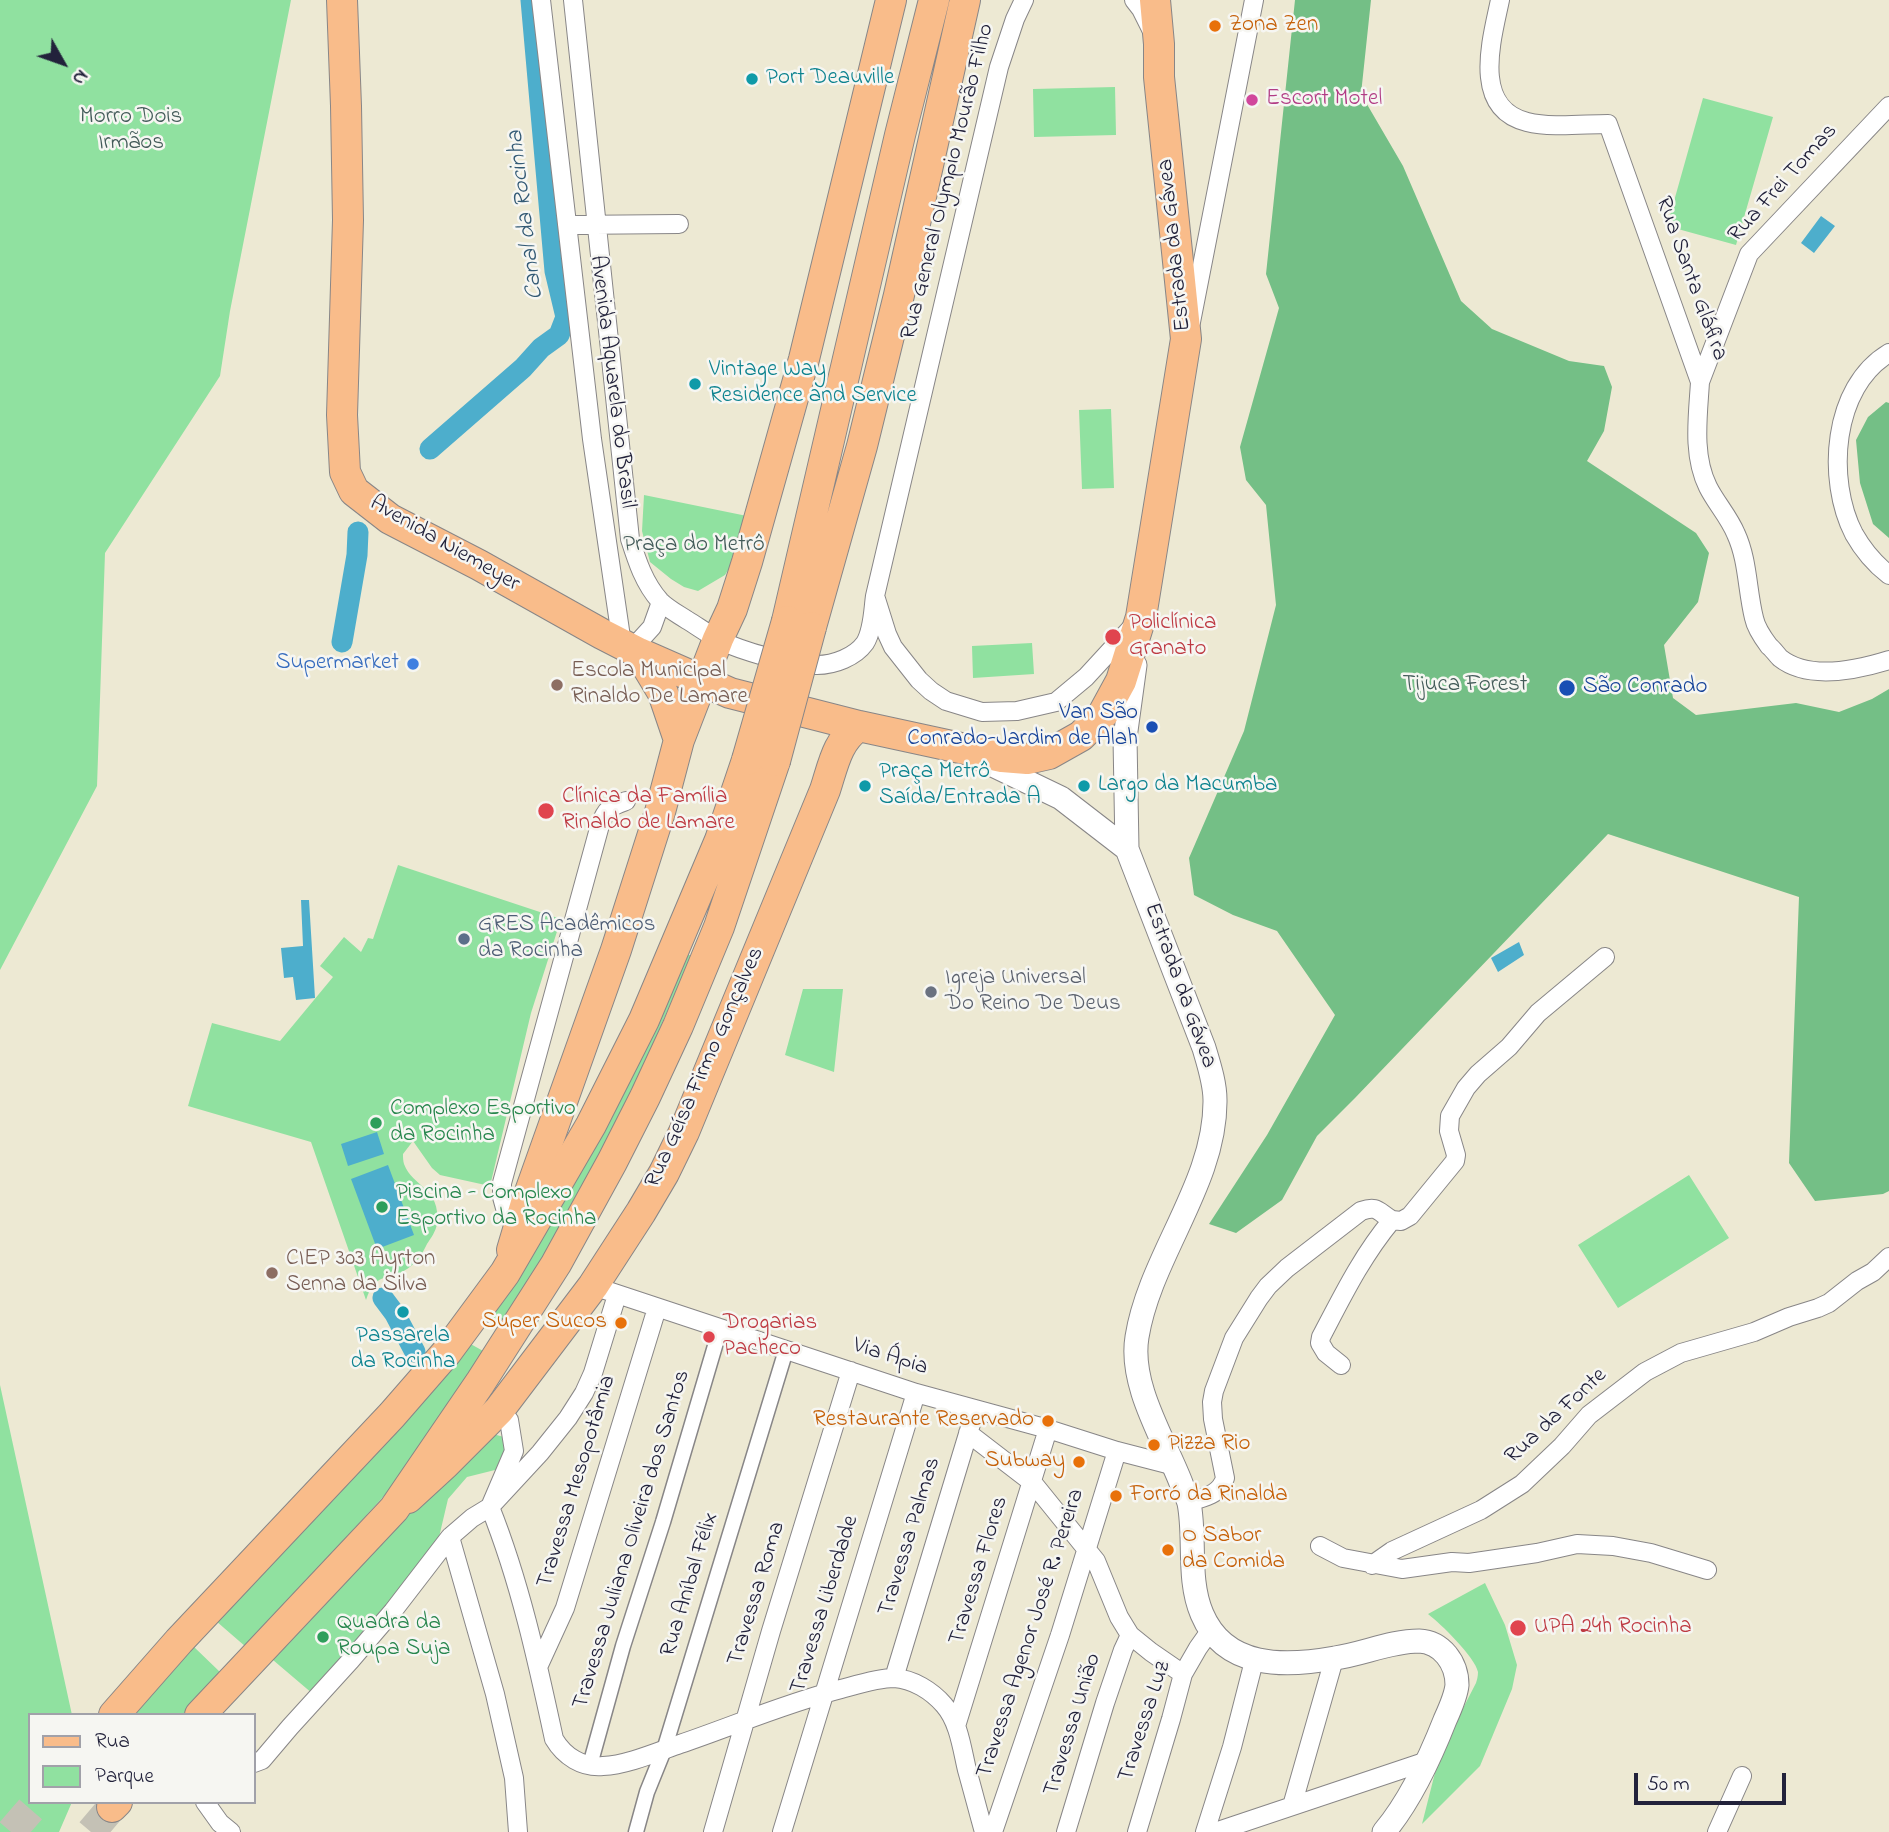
<!DOCTYPE html>
<meta charset="utf-8">
<style>
body{margin:0}
#map{position:relative;width:1889px;height:1832px;overflow:hidden;background:#ede9d3;font-family:"Indie Flower",sans-serif}
canvas{display:block}
.legend{position:absolute;left:28px;top:1713px;width:228px;height:91px;box-sizing:border-box;background:#f6f6f2;border:2px solid #a1a1a9;margin:0;padding:9px 12px;list-style:none;font-size:21px;color:#22223b}
.legend li{display:flex;align-items:center;gap:14px;height:35px}
.legend b{width:35px;border:2px solid #a1a1a9}
.north{position:absolute;left:28px;top:28px;width:70px;height:70px;-webkit-text-stroke:5px #f6f6f2;paint-order:stroke;rotate:130deg;font-size:19px;font-weight:700;line-height:28px;text-align:center;color:#22223b}
.north::after{content:'';display:block;margin:auto;width:24px;height:32px;background:#22223b;clip-path:polygon(50% 0,100% 100%,50% 72%,0 100%)}
.scale{position:absolute;left:1634px;top:1773px;width:152px;height:32px;box-sizing:border-box;border:4px solid #22223b;border-top:0;padding-left:9px;font-size:21px;line-height:24px;white-space:nowrap;color:#22223b;-webkit-text-stroke:5px #f6f6f2;paint-order:stroke}
</style>
<div id="map">
<canvas width="1889" height="1832"></canvas>
<ul class="legend">
<li><b style="height:9px;background:#f9bc8a"></b>Rua</li>
<li><b style="height:19px;background:#90e1a0"></b>Parque</li>
</ul>
<div class="north">N</div>
<div class="scale">50 m</div>
</div>
<script>
const ctx = document.querySelector('canvas').getContext('2d');
ctx.lineJoin = 'round';
function paint(path, color) { ctx.fillStyle = color; ctx.fill(path, 'evenodd'); }
function trace(path, color, width, dash) { ctx.strokeStyle = color; ctx.lineWidth = width; ctx.lineCap = dash ? 'butt' : 'round'; ctx.setLineDash(dash || []); ctx.stroke(path); }
function write(font, color, halo, rows, align = 'center') {
  ctx.font = font + ' "Indie Flower",sans-serif'; ctx.lineWidth = 5; ctx.setLineDash([]); ctx.textBaseline = 'middle'; ctx.strokeStyle = halo; ctx.fillStyle = color; for (const [text, x, y, turn = 0] of rows) {
    ctx.save(); ctx.translate(x, y); ctx.rotate((+turn || 0) * Math.PI / 180); ctx.textAlign = isNaN(turn) ? turn : align; if (halo) ctx.strokeText(text, 0, 0); ctx.fillText(text, 0, 0); ctx.restore();
  }
}
paint(new Path2D(`
 M 0,0 L 291,0 L 230,311 L 220,376 L 105,553 L 97,786 L 0,970 Z
 M 1115,87 L 1116,135 L 1034,137 L 1033,89 Z
 M 1703,98 L 1773,117 L 1736,245 L 1667,226 Z
 M 1111,409 L 1114,488 L 1082,489 L 1079,410 Z
 M 644,495 L 747,516 L 736,557 L 725,575 L 698,591 L 684,587 L 671,579 L 650,562 L 642,531 Z
 M 1032,643 L 1034,674 L 973,678 L 972,646 Z
 M 398,865 L 561,919 L 531,1013 L 490,1186 L 440,1175 L 432,1168 L 413,1141 L 403,1154 C 403,1157 403,1161 404,1164 C 413,1188 441,1187 437,1224 C 436,1231 431,1238 427,1244 C 423,1252 419,1260 411,1266 C 392,1282 376,1269 366,1300 L 311,1142 L 188,1106 L 212,1023 L 280,1041 L 333,977 L 320,966 L 344,937 L 361,952 L 368,938 L 373,939 Z
 M 686,955 L 692,955 L 615,1130 L 507,1320 L 486,1319 Z
 M 803,989 L 843,989 L 834,1072 L 785,1055 Z
 M 1689,1175 L 1729,1238 L 1618,1308 L 1578,1245 Z
 M 467,1342 L 485,1352 L 415,1462 L 246,1647 L 216,1621 Z
 M 0,1385 L 72,1715 L 30,1715 L 30,1802 L 72,1802 L 59,1832 L 0,1832 Z
 M 489,1433 L 504,1437 L 512,1453 L 499,1469 L 467,1477 L 448,1499 L 436,1550 L 313,1694 L 273,1660 L 338,1590 L 400,1518 Z
 M 1485,1583 L 1505,1625 L 1517,1665 L 1512,1689 L 1480,1766 L 1422,1824 L 1440,1753 L 1476,1683 C 1477,1680 1478,1676 1478,1672 C 1475,1657 1441,1624 1428,1614 Z
 M 193,1646 L 221,1673 L 182,1715 L 133,1715 Z`), '#90e1a0');
paint(new Path2D(`
 M 1295,0 L 1371,0 L 1361,94 L 1403,166 L 1461,301 L 1492,329 L 1569,361 L 1604,366 L 1612,387 L 1604,431 L 1587,461 L 1696,533 L 1709,553 L 1698,602 L 1664,645 L 1673,698 L 1696,715 L 1796,703 L 1839,712 L 1872,699 L 1889,689 L 1889,1191 L 1883,1194 L 1815,1201 L 1789,1163 L 1799,897 L 1608,834 L 1355,1098 L 1317,1136 L 1282,1200 L 1236,1233 L 1209,1224 L 1267,1135 L 1335,1015 L 1277,931 L 1233,915 L 1194,895 L 1189,858 L 1244,731 L 1276,605 L 1266,505 L 1246,480 L 1240,447 L 1279,308 L 1266,274 Z
 M 1886,402 L 1889,403 L 1889,538 L 1873,524 L 1860,483 L 1856,440 L 1868,417 Z`), '#74bf86');
paint(new Path2D(`
 M 1821,216 L 1835,226 L 1814,253 L 1801,243 Z
 M 301,900 L 309,900 L 315,998 L 296,1000 L 293,977 L 284,978 L 281,948 L 303,946 Z
 M 1519,942 L 1524,955 L 1498,972 L 1491,958 Z
 M 377,1132 L 384,1154 L 348,1166 L 341,1144 Z
 M 388,1165 L 414,1235 L 377,1249 L 351,1179 Z`), '#4daecc');
trace(new Path2D(`
 M 430,449 L 523,368 L 541,348 L 559,335 L 566,317 L 555,271 L 531,0
 M 342,642 L 357,555 L 358,532
 M 383,1298 L 395,1314 L 415,1352`), '#4daecc', 21);
trace(new Path2D(`
 M 11,1832 L 37,1802
 M 91,1832 L 112,1807`), '#c4c1b5', 30, [30, 15]);
const pedestrian = new Path2D(`
 M 590,1765 L 623,1646 L 663,1522 L 720,1329
 M 636,1832 L 647,1792 L 664,1750 L 786,1350`);
const minor = new Path2D(`
 M 541,0 L 592,439 L 622,644
 M 573,0 L 630,539 C 637,561 644,583 660,601 C 668,609 678,614 687,620 C 697,626 708,634 719,640 C 742,651 792,666 817,665 C 834,665 855,657 865,643 C 873,630 873,610 875,596 L 999,67 L 1015,19 L 1024,0
 M 1134,0 L 1141,9 L 1151,29
 M 1500,0 C 1492,39 1471,108 1527,122 C 1551,128 1584,124 1608,124 L 1700,382 C 1698,416 1692,455 1708,487 C 1716,503 1729,517 1736,534 C 1748,560 1747,590 1754,618 C 1756,628 1763,638 1769,646 C 1773,649 1776,654 1780,658 C 1809,681 1857,670 1889,660
 M 567,225 L 679,224
 M 1191,322 L 1254,0
 M 1889,353 C 1832,387 1826,480 1854,534 C 1863,550 1875,564 1889,575
 M 1700,382 L 1749,254 L 1889,106
 M 876,599 L 887,634 L 893,647 L 919,680 L 931,691 L 946,701 L 982,712 L 1017,711 L 1056,702 L 1086,677 L 1132,627
 M 632,649 L 652,627 L 661,602
 M 505,1208 L 502,1197 L 502,1183 L 600,825 C 606,808 610,807 626,801
 M 1392,1220 L 1401,1221 L 1410,1216 L 1455,1161 L 1456,1155 L 1449,1131 L 1450,1116 L 1466,1088 L 1478,1074 L 1509,1047 L 1538,1013 L 1605,957
 M 593,1286 L 916,1393 L 1048,1429 L 1117,1451 L 1175,1466
 M 1341,1365 L 1326,1353 L 1320,1343 L 1321,1337 C 1343,1295 1362,1256 1392,1220
 M 499,1410 L 509,1420 L 514,1451 L 490,1507 C 520,1582 537,1660 554,1739 C 564,1756 582,1768 603,1766 C 627,1765 657,1752 680,1744 C 733,1726 786,1703 841,1689 C 856,1685 878,1678 894,1678 C 913,1679 932,1691 944,1705 C 959,1722 962,1749 967,1770 C 973,1791 978,1811 984,1832
 M 968,1433 L 1033,1483 L 1096,1561 L 1119,1617 L 1130,1635 L 1151,1652 L 1183,1674
 M 1189,1502 C 1204,1497 1220,1495 1225,1478 L 1213,1419 L 1212,1402 L 1214,1391 L 1234,1338 L 1259,1298 L 1268,1286 L 1287,1268 L 1361,1211 C 1378,1205 1378,1212 1392,1220
 M 450,1537 L 495,1694 L 514,1778 L 518,1832
 M 1320,1546 L 1343,1558 L 1402,1569 L 1452,1562 L 1469,1563 L 1537,1553 L 1577,1544 L 1613,1546 L 1651,1553 L 1707,1570
 M 1372,1565 L 1392,1551 L 1481,1510 L 1522,1484 L 1562,1446 L 1589,1415 L 1645,1372 L 1681,1353 L 1754,1332 L 1789,1317 L 1818,1308 L 1829,1303 L 1857,1281 L 1873,1272 L 1889,1257
 M 538,1667 L 565,1608 L 657,1308
 M 894,1678 L 971,1424
 M 956,1726 L 1048,1429
 M 254,1763 L 262,1760 L 290,1727 L 351,1660 L 393,1611 L 450,1537 L 472,1518 L 490,1507 L 540,1453 L 568,1418 L 584,1393 L 593,1373 L 617,1295
 M 205,1802 L 220,1823 L 231,1832
 M 1292,1806 L 1334,1659
 M 713,1832 L 771,1631 L 851,1371
 M 782,1832 L 916,1393
 M 993,1832 L 1060,1635 L 1117,1451
 M 1066,1832 L 1105,1703 L 1123,1650 L 1130,1635
 M 1137,1832 L 1171,1719 L 1183,1674 L 1198,1648 L 1210,1631
 M 1205,1832 L 1232,1747 L 1254,1661
 M 1215,1832 L 1427,1761
 M 1717,1832 L 1742,1776`);
const tertiary = new Path2D(`
 M 1135,665 L 1125,738 L 1127,849 L 1204,1048 C 1209,1065 1215,1083 1215,1100 C 1216,1183 1150,1256 1137,1337 C 1129,1385 1164,1439 1181,1483 C 1183,1489 1187,1496 1189,1503 C 1196,1538 1187,1579 1202,1614 C 1225,1669 1285,1667 1335,1658 C 1363,1654 1391,1641 1419,1641 C 1442,1642 1457,1663 1457,1685 C 1456,1696 1450,1709 1445,1720 C 1430,1758 1411,1800 1384,1832
 M 980,759 L 1061,798 L 1127,849`);
const primary = new Path2D(`
 M 342,0 L 346,106 L 348,220 L 342,415 L 345,472 L 354,491 L 390,519 L 479,565 L 602,634 L 639,653 L 730,693 L 859,726 L 1002,757 L 1027,759 L 1049,754 L 1081,736 L 1103,714 L 1121,681 L 1141,617 L 1186,339 L 1159,77 L 1159,44 L 1155,0
 M 639,653 L 663,693 L 679,740
 M 512,1250 L 526,1203 L 616,950 L 660,812 L 679,740 L 718,639 L 732,609 L 747,562 L 804,359 L 891,0
 M 408,1498 L 445,1464 L 499,1410 L 593,1286 L 641,1212 L 664,1173 L 684,1132 L 825,790 C 833,766 837,740 859,726`);
const trunk = new Path2D(`
 M 787,621 L 900,135 L 934,0
 M 811,627 L 862,446 L 899,295 L 965,0
 M 114,1715 L 179,1641 L 392,1415 L 446,1353 L 505,1273 L 591,1125 L 644,1020 L 720,840 L 747,760
 M 200,1715 L 394,1509 L 480,1383 L 556,1264 L 612,1162 L 645,1097 L 678,1026 L 719,927 L 775,761
 M 112,1807 L 117,1802`);
trace(pedestrian, '#888687', 17);
trace(minor, '#888687', 20);
trace(tertiary, '#888687', 25);
trace(primary, '#888687', 32);
trace(trunk, '#888687', 32);
trace(pedestrian, '#fff', 14);
trace(minor, '#fff', 18);
trace(tertiary, '#fff', 23);
trace(primary, '#f9bc8a', 30);
trace(trunk, '#f9bc8a', 30);
const trunkBridge = new Path2D(`
 M 747,760 L 787,621
 M 775,761 L 811,627`);
trace(trunkBridge, '#888687', 32, []);
trace(trunkBridge, '#f9bc8a', 30);
for (const [x, y, r, color] of [
 [1215,26,7,"#e8710a"],
 [752,79,7,"#0f9aa8"],
 [1252,100,7,"#d1479c"],
 [695,384,7,"#0f9aa8"],
 [1113,637,9,"#e0444e"],
 [413,664,7,"#3f7fe0"],
 [557,685,7,"#8d6e63"],
 [1567,688,9,"#1a4fb4"],
 [1152,727,7,"#1a4fb4"],
 [865,786,7,"#0f9aa8"],
 [1084,786,7,"#0f9aa8"],
 [546,811,9,"#e0444e"],
 [464,939,7,"#5c6f8a"],
 [931,992,7,"#6b7280"],
 [376,1123,7,"#2e9e5b"],
 [382,1207,7,"#2e9e5b"],
 [272,1273,7,"#8d6e63"],
 [403,1312,7,"#0f9aa8"],
 [621,1323,7,"#e8710a"],
 [709,1337,7,"#e0444e"],
 [1048,1421,7,"#e8710a"],
 [1154,1445,7,"#e8710a"],
 [1079,1462,7,"#e8710a"],
 [1116,1496,7,"#e8710a"],
 [1168,1550,7,"#e8710a"],
 [1518,1628,9,"#e0444e"],
 [323,1637,7,"#2e9e5b"]
]) { const dot = new Path2D(); dot.arc(x, y, r, 0, 2 * Math.PI); ctx.fillStyle = color; ctx.fill(dot); trace(dot, '#f6f6f2', 2.5); }
write('23px', '#c56008', '#f6f6f2', [
 ["Zona Zen",1229,26],
 ["Super Sucos",607,1323,"right"],
 ["Restaurante Reservado",1034,1421,"right"],
 ["Pizza Rio",1168,1445],
 ["Subway",1065,1462,"right"],
 ["Forró da Rinalda",1130,1496],
 ["O Sabor",1182,1537],
 ["da Comida",1182,1563]
], 'left');
write('23px', '#0d838f', '#f6f6f2', [
 ["Port Deauville",766,79],
 ["Vintage Way",709,371],
 ["Residence and Service",709,397],
 ["Praça Metrô",879,773],
 ["Saída/Entrada A",879,799],
 ["Largo da Macumba",1098,786],
 ["Passarela",403,1337,"center"],
 ["da Rocinha",403,1363,"center"]
], 'left');
write('23px', '#b23c85', '#f6f6f2', [
 ["Escort Motel",1266,100]
], 'left');
write('23px', '#435b59', '#f6f6f2', [
 ["Morro Dois",131,118],
 ["Irmãos",131,144],
 ["Praça do Metrô",694,546],
 ["Tijuca Forest",1465,686]
]);
write('23px', '#22223b', '#f6f6f2', [
 ["Rua General Olympio Mourão Filho",949,182,-76],
 ["Rua Frei Tomas",1784,184,-48],
 ["Estrada da Gávea",1176,245,-96],
 ["Rua Santa Gláfira",1690,279,70],
 ["Avenida Aquarela do Brasil",611,382,83],
 ["Avenida Niemeyer",444,545,30],
 ["Estrada da Gávea",1179,986,70],
 ["Rua Geísa Firmo Gonçalves",706,1068,-66],
 ["Via Ápia",890,1358,18],
 ["Rua da Fonte",1557,1417,-43],
 ["Travessa Mesopotâmia",578,1482,-73],
 ["Travessa Palmas",911,1537,-73],
 ["Travessa Juliana Oliveira dos Santos",633,1540,-73],
 ["Travessa Flores",980,1571,-73],
 ["Rua Aníbal Félix",691,1585,-73],
 ["Travessa Roma",758,1594,-73],
 ["Travessa Liberdade",826,1605,-73],
 ["Travessa Agenor José R. Pereira",1032,1634,-72],
 ["Travessa Luz",1146,1722,-72],
 ["Travessa União",1074,1725,-73]
]);
write('23px', '#be3a42', '#f6f6f2', [
 ["Policlínica",1129,624],
 ["Granato",1129,650],
 ["Clínica da Família",562,798],
 ["Rinaldo de Lamare",562,824],
 ["Drogarias",723,1324],
 ["Pacheco",723,1350],
 ["UPA 24h Rocinha",1534,1628]
], 'left');
write('23px', '#366cbe', '#f6f6f2', [
 ["Supermarket",399,664]
], 'right');
write('23px', '#785e54', '#f6f6f2', [
 ["Escola Municipal",571,672],
 ["Rinaldo De Lamare",571,698],
 ["CIEP 303 Ayrton",286,1260],
 ["Senna da Silva",286,1286]
], 'left');
write('23px', '#164399', '#f6f6f2', [
 ["São Conrado",1583,688],
 ["Van São",1138,714,"right"],
 ["Conrado-Jardim de Alah",1138,740,"right"]
], 'left');
write('23px', '#4e5e75', '#f6f6f2', [
 ["GRES Acadêmicos",478,926],
 ["da Rocinha",478,952]
], 'left');
write('23px', '#5b616d', '#f6f6f2', [
 ["Igreja Universal",945,979],
 ["Do Reino De Deus",945,1005]
], 'left');
write('23px', '#27864d', '#f6f6f2', [
 ["Complexo Esportivo",390,1110],
 ["da Rocinha",390,1136],
 ["Piscina - Complexo",396,1194],
 ["Esportivo da Rocinha",396,1220],
 ["Quadra da",337,1624],
 ["Roupa Suja",337,1650]
], 'left');
write('italic 24px', '#335a75', '#f6f6f2', [
 ["Canal da Rocinha",527,215,-97]
]);
</script>
